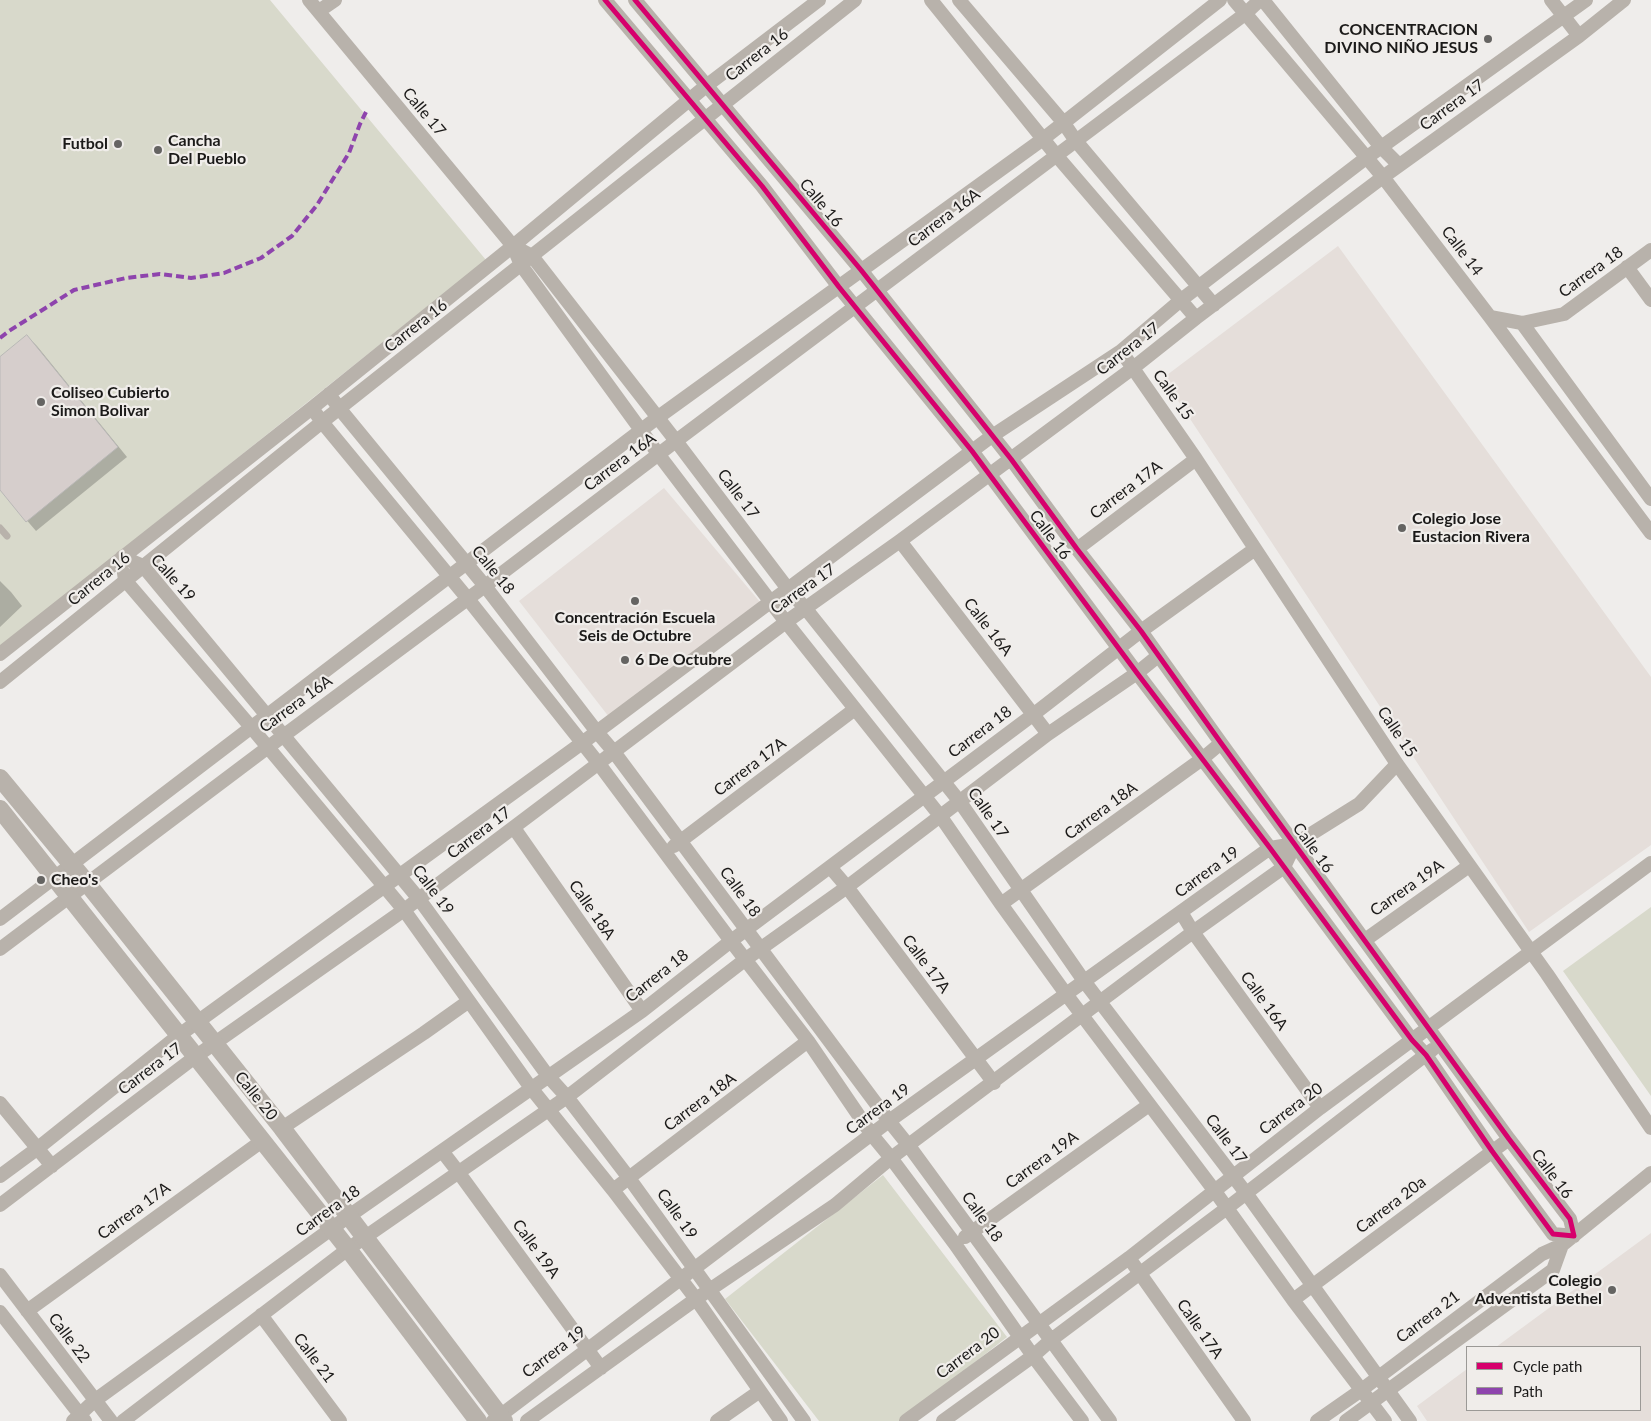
<!DOCTYPE html>
<meta charset="utf-8">
<style>
body{margin:0}
#map{position:relative;width:1651px;height:1421px;overflow:hidden;background:#efedeb;font-family:Lato,sans-serif}
canvas{display:block}
.legend{position:absolute;left:1466px;top:1346px;width:175px;height:65px;box-sizing:border-box;background:#f0edea;border:1px solid #9b9996;margin:0;padding:6px 9px;list-style:none;font-size:15px;color:#1b1a19}
.legend li{display:flex;align-items:center;gap:10px;height:25px}
.legend b{width:25px;border:1px solid #9b9996}
</style>
<div id="map">
<canvas width="1651" height="1421"></canvas>
<ul class="legend">
<li><b style="height:6px;background:#d6006c"></b>Cycle path</li>
<li><b style="height:6px;background:#8e44ad"></b>Path</li>
</ul>
</div>
<script>
const ctx = document.querySelector('canvas').getContext('2d');
ctx.lineJoin = 'round';
function paint(path, color) { ctx.fillStyle = color; ctx.fill(path, 'evenodd'); }
function trace(path, color, width, dash) { ctx.strokeStyle = color; ctx.lineWidth = width; ctx.lineCap = dash ? 'butt' : 'round'; ctx.setLineDash(dash || []); ctx.stroke(path); }
function write(font, color, halo, rows, align = 'center') {
  ctx.font = font + ' Lato,sans-serif'; ctx.lineWidth = 4.5; ctx.setLineDash([]); ctx.textBaseline = 'middle'; ctx.strokeStyle = halo; ctx.fillStyle = color; for (const [text, x, y, turn = 0] of rows) {
    ctx.save(); ctx.translate(x, y); ctx.rotate((+turn || 0) * Math.PI / 180); ctx.textAlign = isNaN(turn) ? turn : align; if (halo) ctx.strokeText(text, 0, 0); ctx.fillText(text, 0, 0); ctx.restore();
  }
}
paint(new Path2D(`
 M 1338,246 L 1651,677 L 1651,845 L 1529,932 L 1163,378 Z
 M 664,488 L 760,602 L 609,717 L 519,601 Z
 M 1651,1233 L 1651,1421 L 1427,1421 L 1417,1406 L 1467,1369 L 1467,1410 L 1640,1410 L 1640,1347 L 1496,1347 Z`), '#e5deda');
paint(new Path2D(`
 M 0,0 L 270,0 L 486,260 L 0,647 Z
 M 1651,907 L 1651,1096 L 1563,971 Z
 M 883,1175 L 1007,1337 L 900,1421 L 819,1421 L 725,1299 Z`), '#d8d9cb');
paint(new Path2D(`
 M 27,336 L 37,346 L 127,457 L 36,531 L 0,489 L 0,359 Z
 M 0,581 L 11,592 L 22,606 L 0,627 Z`), '#0003');
const building = new Path2D(`
 M 27,335 L 118,447 L 26,522 L 0,490 L 0,357 Z`);
paint(building, '#d6cecc');
trace(building, '#b9b8b7', 1);
trace(new Path2D(`
 M 0,528 L 7,536`), '#b8b2ab', 7);
trace(new Path2D(`
 M 309,0 L 513,246 L 521,265 L 659,455 L 786,622 L 941,817 L 1001,904 L 1066,994 L 1214,1190 L 1293,1300 L 1385,1421
 M 605,0 L 762,186 L 839,287 L 972,451 L 1137,673 L 1270,848 L 1412,1040 L 1426,1055 L 1492,1151 L 1553,1234 L 1574,1236 L 1570,1219 L 1509,1139 L 1221,743 L 1141,631 L 1077,549 L 1011,459 L 861,270 L 635,0
 M 931,0 L 1056,155 L 1196,318
 M 959,0 L 1063,122 L 1076,141 L 1214,305
 M 1234,0 L 1383,177 L 1490,317 L 1651,533
 M 1263,0 L 1381,147 L 1399,165
 M 1551,0 L 1579,36
 M 319,11 L 335,0
 M 513,246 L 532,256 L 676,441 L 788,589 L 806,609 L 960,802 L 1084,981 L 1246,1193 L 1410,1421
 M 1627,267 L 1651,300
 M 1490,317 L 1522,323 L 1564,314 L 1651,250
 M 1522,323 L 1651,499
 M 1121,351 L 1196,459 L 1397,764 L 1547,974 L 1651,1128
 M 329,394 L 339,408 L 485,586 L 597,732 L 614,752 L 889,1121 L 909,1146 L 1110,1421
 M 312,408 L 322,422 L 468,599 L 599,764 L 731,941 L 808,1041 L 872,1135 L 891,1158 L 955,1244 L 1033,1356 L 1082,1421
 M 900,541 L 1048,734
 M 1077,549 L 1196,459
 M 122,557 L 143,566 L 419,899 L 548,1076 L 567,1097 L 629,1178 L 804,1421
 M 124,573 L 125,580 L 251,727 L 404,910 L 531,1088 L 613,1190 L 696,1299 L 781,1421
 M 0,654 L 312,408 L 513,246 L 706,86 L 819,0
 M 0,682 L 322,422 L 855,0
 M 514,828 L 642,1011
 M 674,846 L 855,709
 M 830,867 L 847,887 L 994,1083
 M 1001,904 L 1202,759 L 1221,743
 M 1181,912 L 1193,932 L 1320,1108
 M 0,919 L 657,418 L 1043,139 L 1220,0
 M 1365,940 L 1469,866
 M 0,949 L 267,748 L 485,586 L 676,441 L 1245,14 L 1260,0
 M 0,1103 L 52,1166
 M 282,1128 L 424,1033 L 469,1001
 M 442,1151 L 459,1173 L 601,1368
 M 0,1176 L 38,1148 L 178,1036 L 582,743 L 992,436 L 1121,351 L 1181,300 L 1366,158 L 1586,0
 M 613,1190 L 808,1041
 M 0,1205 L 195,1057 L 404,910 L 786,622 L 900,541 L 1133,368 L 1196,318 L 1383,177 L 1579,36 L 1624,0
 M 965,1237 L 1149,1105
 M 1129,1258 L 1244,1421
 M 0,1275 L 111,1421
 M 1293,1300 L 1509,1139
 M 27,1311 L 262,1141
 M 0,1312 L 85,1421
 M 261,1315 L 340,1421
 M 73,1421 L 94,1401 L 349,1216 L 642,1011 L 731,941 L 1034,714 L 1141,631 L 1255,549
 M 123,1421 L 348,1249 L 567,1097 L 746,959 L 847,887 L 1048,734 L 1137,673 L 1158,656
 M 493,1421 L 889,1121 L 1270,848 L 1295,844 L 1359,804 L 1397,764
 M 527,1421 L 696,1299 L 835,1205 L 891,1158 L 1193,932 L 1284,867 L 1295,844
 M 717,1421 L 760,1391
 M 906,1421 L 1129,1258 L 1320,1108 L 1651,863
 M 943,1421 L 1033,1356 L 1051,1340 L 1227,1208 L 1432,1050
 M 1317,1421 L 1360,1391 L 1542,1254 L 1562,1245
 M 1346,1421 L 1553,1270 L 1562,1245 L 1651,1173`), '#b8b2ab', 14);
trace(new Path2D(`
 M 0,778 L 87,883 L 282,1128 L 504,1421
 M 0,809 L 348,1249 L 478,1421`), '#b8b2ab', 18);
trace(new Path2D(`
 M 0,338 L 9,331 L 74,290 L 126,278 L 160,274 L 191,278 L 224,273 L 261,258 L 292,236 L 317,205 L 349,153 L 360,124 L 366,112`), '#8e44ad', 4, [8, 4]);
trace(new Path2D(`
 M 605,0 L 762,186 L 839,287 L 972,451 L 1137,673 L 1270,848 L 1412,1040 L 1426,1055 L 1492,1151 L 1553,1234 L 1574,1236 L 1570,1219 L 1509,1139 L 1221,743 L 1141,631 L 1077,549 L 1011,459 L 861,270 L 635,0`), '#d6006c', 5);
for (const [x, y, r, color] of [
 [1488,39,5,"#656462"],
 [118,144,5,"#656462"],
 [158,150,5,"#656462"],
 [41,402,5,"#656462"],
 [1402,528,5,"#656462"],
 [635,601,5,"#656462"],
 [625,660,5,"#656462"],
 [41,880,5,"#656462"],
 [1612,1290,5,"#656462"]
]) { const dot = new Path2D(); dot.arc(x, y, r, 0, 2 * Math.PI); ctx.fillStyle = color; ctx.fill(dot); trace(dot, '#f0edea', 2); }
write('bold 16px', '#1b1a19', '#f0edea', [
 ["CONCENTRACION",1478,30,"right"],
 ["DIVINO NIÑO JESUS",1478,48,"right"],
 ["Cancha",168,141],
 ["Del Pueblo",168,159],
 ["Futbol",108,144,"right"],
 ["Coliseo Cubierto",51,393],
 ["Simon Bolivar",51,411],
 ["Colegio Jose",1412,519],
 ["Eustacion Rivera",1412,537],
 ["Concentración Escuela",635,618,"center"],
 ["Seis de Octubre",635,636,"center"],
 ["6 De Octubre",635,660],
 ["Cheo's",51,880],
 ["Colegio",1602,1281,"right"],
 ["Adventista Bethel",1602,1299,"right"]
], 'left');
write('16px', '#1b1a19', '#f0edea', [
 ["Carrera 16",757,55,-38],
 ["Carrera 17",1452,105,-36],
 ["Calle 17",424,112,50],
 ["Calle 16",821,203,50],
 ["Carrera 16A",944,218,-37],
 ["Calle 14",1462,251,53],
 ["Carrera 18",1591,272,-36],
 ["Carrera 16",416,326,-38],
 ["Carrera 17",1128,349,-38],
 ["Calle 15",1173,395,55],
 ["Carrera 16A",620,462,-37],
 ["Carrera 17A",1126,490,-37],
 ["Calle 17",738,494,53],
 ["Calle 16",1050,535,53],
 ["Calle 18",493,570,51],
 ["Calle 19",173,578,48],
 ["Carrera 16",99,579,-39],
 ["Carrera 17",803,589,-35],
 ["Calle 16A",988,627,52],
 ["Carrera 16A",296,704,-36],
 ["Carrera 18",980,732,-37],
 ["Calle 15",1397,732,56],
 ["Carrera 17A",750,767,-37],
 ["Carrera 18A",1101,811,-36],
 ["Calle 17",988,813,55],
 ["Carrera 17",479,833,-37],
 ["Calle 16",1313,848,54],
 ["Carrera 19",1207,872,-36],
 ["Carrera 19A",1407,888,-35],
 ["Calle 19",433,890,53],
 ["Calle 18",740,892,54],
 ["Calle 18A",592,910,55],
 ["Calle 17A",926,964,53],
 ["Carrera 18",657,976,-38],
 ["Calle 16A",1264,1001,54],
 ["Carrera 17",150,1069,-37],
 ["Calle 20",256,1096,51],
 ["Carrera 18A",700,1102,-37],
 ["Carrera 19",878,1109,-36],
 ["Carrera 20",1291,1109,-37],
 ["Calle 17",1226,1139,53],
 ["Carrera 19A",1042,1160,-36],
 ["Calle 16",1552,1174,53],
 ["Carrera 20a",1391,1205,-37],
 ["Carrera 17A",134,1211,-36],
 ["Carrera 18",328,1211,-36],
 ["Calle 19",677,1214,55],
 ["Calle 18",982,1217,54],
 ["Calle 19A",536,1249,54],
 ["Carrera 21",1428,1317,-37],
 ["Calle 17A",1200,1329,55],
 ["Calle 22",69,1338,53],
 ["Carrera 19",554,1352,-37],
 ["Carrera 20",968,1353,-37],
 ["Calle 21",314,1358,53]
]);
</script>
